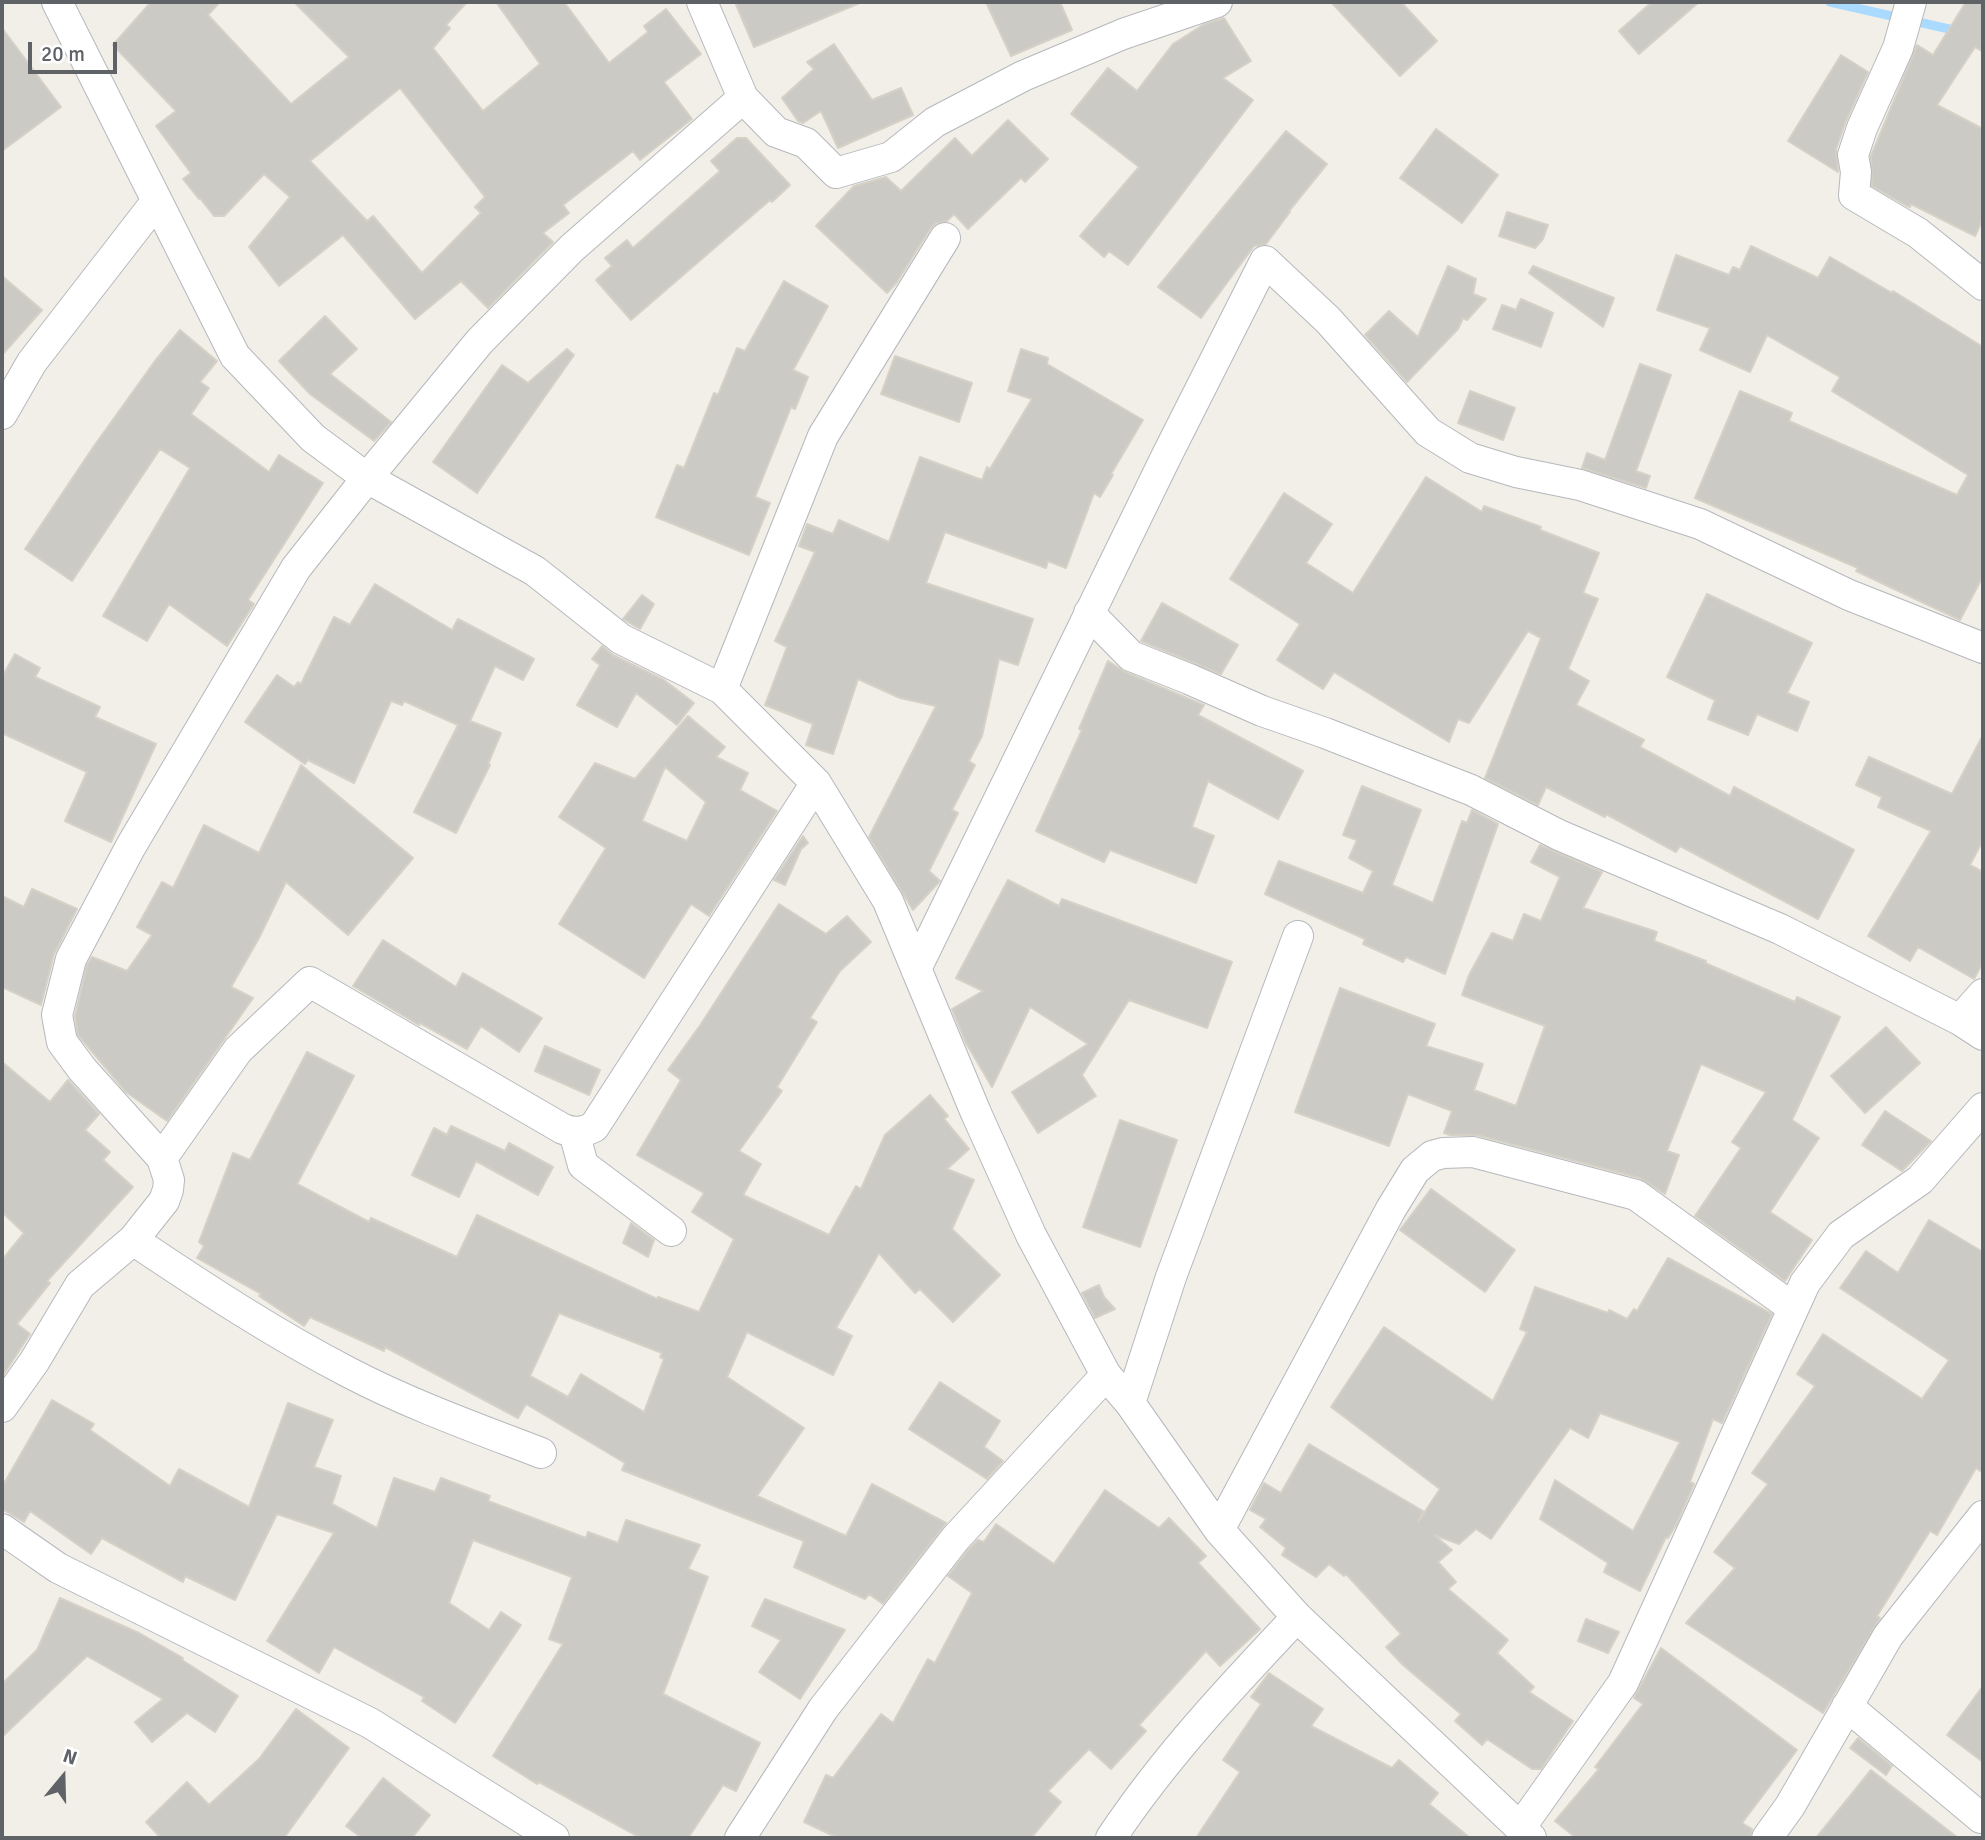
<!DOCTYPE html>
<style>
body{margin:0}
#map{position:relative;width:1985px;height:1840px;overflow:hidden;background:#f1efe8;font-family:Signika,sans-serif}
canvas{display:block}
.frame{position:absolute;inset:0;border:4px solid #5f6368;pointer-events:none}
.north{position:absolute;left:28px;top:1742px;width:70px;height:70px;-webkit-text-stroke:5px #fff;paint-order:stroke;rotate:19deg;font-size:19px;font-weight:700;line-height:28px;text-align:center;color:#5f6368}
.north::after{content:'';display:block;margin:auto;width:24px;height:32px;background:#5f6368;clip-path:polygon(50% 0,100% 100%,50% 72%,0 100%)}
.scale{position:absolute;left:28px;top:42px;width:89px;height:32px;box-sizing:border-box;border:4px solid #5f6368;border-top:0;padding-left:9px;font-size:21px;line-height:24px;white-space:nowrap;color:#5f6368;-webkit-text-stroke:5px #fff;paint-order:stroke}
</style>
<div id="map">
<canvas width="1985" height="1840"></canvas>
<div class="frame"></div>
<div class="north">N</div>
<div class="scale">20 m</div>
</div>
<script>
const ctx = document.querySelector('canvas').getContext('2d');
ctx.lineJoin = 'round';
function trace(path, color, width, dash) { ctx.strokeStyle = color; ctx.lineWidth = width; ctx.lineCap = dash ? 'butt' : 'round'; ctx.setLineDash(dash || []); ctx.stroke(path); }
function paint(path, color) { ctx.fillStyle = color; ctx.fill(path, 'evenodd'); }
trace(new Path2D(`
 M 1830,2 L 1958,31`), '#aadaff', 9);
const building = new Path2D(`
 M 151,2 L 220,2 L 208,15 L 291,104 L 349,57 L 294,2 L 467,2 L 446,25 L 450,28 L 433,48 L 483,111 L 540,64 L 496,2 L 564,2 L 609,63 L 648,32 L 644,26 L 666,9 L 701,54 L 664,82 L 692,119 L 640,160 L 633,151 L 563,205 L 569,213 L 543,233 L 553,242 L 488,308 L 461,281 L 415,319 L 343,235 L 279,286 L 249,247 L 290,197 L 264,174 L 224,216 L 214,216 L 200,198 L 199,199 L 183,179 L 191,173 L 156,126 L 176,111 L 113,45 ZM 400,88 L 485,197 L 475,207 L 481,213 L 422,273 L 373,216 L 367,221 L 310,161 Z
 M 735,2 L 862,2 L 754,47 Z
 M 986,2 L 1060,2 L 1072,30 L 1011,56 Z
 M 1331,2 L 1401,2 L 1437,41 L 1400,76 Z
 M 1652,2 L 1699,2 L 1639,54 L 1619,31 Z
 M 1966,2 L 1983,2 L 1983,52 L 1975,47 L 1937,105 L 1983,129 L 1983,219 L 1975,236 L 1911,204 L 1910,207 L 1907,206 L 1872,186 L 1871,156 L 1917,45 L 1933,55 Z
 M 1224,18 L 1251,61 L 1223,78 L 1253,100 L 1128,265 L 1109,251 L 1104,257 L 1080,236 L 1139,167 L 1071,114 L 1108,68 L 1137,91 L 1173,44 L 1203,25 Z
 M 2,28 L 61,107 L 2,151 Z
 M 834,44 L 872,100 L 901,88 L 913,115 L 838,148 L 821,111 L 803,123 L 798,121 L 782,98 L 814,69 L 807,62 Z
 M 1841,55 L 1868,72 L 1846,121 L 1836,149 L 1838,172 L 1788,141 Z
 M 1008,120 L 1048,159 L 1025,182 L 1021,178 L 968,229 L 954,214 L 947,221 L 936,223 L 930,229 L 897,282 L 887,293 L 816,226 L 854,186 L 886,177 L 901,191 L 955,138 L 972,156 Z
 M 1436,129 L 1498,175 L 1462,223 L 1400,178 Z
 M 1286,131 L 1327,164 L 1289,211 L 1290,212 L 1266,244 L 1254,246 L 1201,318 L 1158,287 Z
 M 737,138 L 746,138 L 790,185 L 772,202 L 770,200 L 631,320 L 596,280 L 612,266 L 605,258 L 627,240 L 633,248 L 720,171 L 711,161 Z
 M 1507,212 L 1548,225 L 1543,239 L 1535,248 L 1499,236 Z
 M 1751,246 L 1818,278 L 1830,257 L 1892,293 L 1893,291 L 1983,347 L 1983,576 L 1960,620 L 1856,571 L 1858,568 L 1695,498 L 1740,391 L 1792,413 L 1789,421 L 1957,495 L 1968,475 L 1832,391 L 1840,377 L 1767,335 L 1750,372 L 1700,350 L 1710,328 L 1657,310 L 1676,255 L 1729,275 L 1733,267 L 1740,270 Z
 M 1448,266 L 1476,279 L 1473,294 L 1486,299 L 1467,320 L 1463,318 L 1458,329 L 1407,382 L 1365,335 L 1389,311 L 1418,337 Z
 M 1533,266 L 1614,298 L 1603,327 L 1529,273 Z
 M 2,276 L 42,310 L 2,355 Z
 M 784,281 L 828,306 L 793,370 L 808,377 L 795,409 L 791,407 L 755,497 L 770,503 L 749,555 L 656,517 L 677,465 L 684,468 L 714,393 L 718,395 L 737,348 L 745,351 Z
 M 1521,299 L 1553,313 L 1541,347 L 1493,329 L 1502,305 L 1516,310 Z
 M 325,316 L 357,349 L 330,374 L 391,422 L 374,441 L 310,394 L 279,361 Z
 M 180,330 L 217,361 L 200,382 L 209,388 L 191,414 L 269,472 L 279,455 L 323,483 L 248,600 L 254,604 L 227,646 L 169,604 L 147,641 L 103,616 L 190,468 L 160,449 L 72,581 L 25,549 L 94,446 L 155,361 Z
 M 567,349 L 574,355 L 477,493 L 433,462 L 502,365 L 528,383 Z
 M 1021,349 L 1048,358 L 1047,364 L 1143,420 L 1111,474 L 1113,475 L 1100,497 L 1094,493 L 1066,568 L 1048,561 L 1046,568 L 945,532 L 926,583 L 1033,619 L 1018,665 L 999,659 L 982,736 L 969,761 L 975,765 L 952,810 L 958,813 L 929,871 L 940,881 L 913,910 L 869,837 L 936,706 L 900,698 L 858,679 L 833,754 L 806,745 L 813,724 L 765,705 L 787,647 L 775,641 L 815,552 L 799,546 L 807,524 L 833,534 L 839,520 L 889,542 L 920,457 L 982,480 L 987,467 L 990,469 L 1032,399 L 1008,391 Z
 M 895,356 L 972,383 L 959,422 L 881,394 Z
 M 1640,364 L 1671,375 L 1636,471 L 1650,476 L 1646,488 L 1582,468 L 1587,453 L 1605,460 Z
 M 1470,391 L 1515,408 L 1503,440 L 1458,423 Z
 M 1426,477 L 1482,512 L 1484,506 L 1541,527 L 1540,530 L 1599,553 L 1583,593 L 1598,599 L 1568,669 L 1589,681 L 1576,705 L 1644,740 L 1640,747 L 1730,796 L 1734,787 L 1854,850 L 1818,919 L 1680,846 L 1676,852 L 1606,814 L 1605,817 L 1546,787 L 1538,805 L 1485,778 L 1541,638 L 1528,631 L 1469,723 L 1458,719 L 1449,742 L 1334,672 L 1323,689 L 1277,660 L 1300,624 L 1230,579 L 1284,493 L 1332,524 L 1306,563 L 1353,593 Z
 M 375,584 L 452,630 L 458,619 L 534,659 L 523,680 L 495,666 L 470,721 L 501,733 L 488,764 L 490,765 L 456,833 L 414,812 L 458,725 L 404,701 L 402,705 L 391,701 L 354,783 L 308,760 L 305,764 L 245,722 L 277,675 L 294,687 L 298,682 L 301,684 L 334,617 L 350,625 Z
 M 1707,594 L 1812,643 L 1787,693 L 1809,702 L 1797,731 L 1757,714 L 1748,735 L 1708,719 L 1715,700 L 1667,677 Z
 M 642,595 L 654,604 L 640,629 L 623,619 Z
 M 1162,603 L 1238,645 L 1221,674 L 1141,641 Z
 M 602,646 L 613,655 L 664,680 L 694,703 L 677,725 L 636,693 L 617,727 L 577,705 L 600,665 L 592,659 Z
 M 15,654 L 40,668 L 35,677 L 100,707 L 95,717 L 156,744 L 111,842 L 65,821 L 87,772 L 2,733 L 2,677 Z
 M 1108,661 L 1125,672 L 1204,705 L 1198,715 L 1303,771 L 1278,819 L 1208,781 L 1192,827 L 1214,836 L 1196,883 L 1110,850 L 1104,862 L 1036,831 L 1082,730 L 1079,729 Z
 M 688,716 L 725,747 L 716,757 L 748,773 L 740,790 L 777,811 L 709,916 L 691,904 L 644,978 L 559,924 L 606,848 L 559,817 L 595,763 L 635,779 ZM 665,767 L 706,802 L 687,841 L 642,821 Z
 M 1983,735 L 1983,840 L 1970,865 L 1983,872 L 1983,962 L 1974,979 L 1918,947 L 1910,961 L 1868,936 L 1931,831 L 1878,807 L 1882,797 L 1856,785 L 1869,757 L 1952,794 Z
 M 301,765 L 413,858 L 348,935 L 286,882 L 259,938 L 231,987 L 253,998 L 167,1121 L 126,1092 L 78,1035 L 75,1016 L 87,965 L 92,957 L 127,971 L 152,935 L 137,927 L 162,882 L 173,888 L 204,825 L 259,853 Z
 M 1362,786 L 1421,810 L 1392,885 L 1433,903 L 1462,821 L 1467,823 L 1472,810 L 1498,824 L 1445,974 L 1406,957 L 1403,962 L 1363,944 L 1365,939 L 1265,894 L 1279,861 L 1363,893 L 1373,871 L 1349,858 L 1357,840 L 1343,835 Z
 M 803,836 L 808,843 L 801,849 L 785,885 L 774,880 Z
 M 1540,845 L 1602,872 L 1583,908 L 1657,932 L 1654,941 L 1706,961 L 1705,963 L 1795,1002 L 1797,997 L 1840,1017 L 1792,1120 L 1819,1138 L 1770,1212 L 1812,1240 L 1785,1281 L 1695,1216 L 1741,1148 L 1732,1142 L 1766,1092 L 1701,1064 L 1667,1151 L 1679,1155 L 1665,1194 L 1640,1178 L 1477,1135 L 1450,1135 L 1444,1133 L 1452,1111 L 1408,1094 L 1389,1146 L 1295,1112 L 1340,988 L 1435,1024 L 1426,1046 L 1483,1064 L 1474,1090 L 1516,1106 L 1545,1026 L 1462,995 L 1469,975 L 1492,933 L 1513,941 L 1524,914 L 1541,921 L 1560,877 L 1531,862 Z
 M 1008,880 L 1059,906 L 1062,899 L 1232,962 L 1207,1028 L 1129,1000 L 1082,1075 L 1096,1096 L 1038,1133 L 1012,1092 L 1088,1044 L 1030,1007 L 992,1087 L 966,1043 L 952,1009 L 983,991 L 956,978 Z
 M 32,889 L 77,909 L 54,954 L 41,1005 L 2,987 L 2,896 L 24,907 Z
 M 779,904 L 826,934 L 847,916 L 871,942 L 840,971 L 810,1018 L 817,1022 L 777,1087 L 782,1091 L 739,1151 L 761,1164 L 743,1195 L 829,1235 L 856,1186 L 861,1189 L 885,1135 L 930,1095 L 948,1116 L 944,1119 L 969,1149 L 947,1169 L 974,1180 L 952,1229 L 1000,1275 L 953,1322 L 920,1289 L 915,1293 L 879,1253 L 836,1328 L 852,1336 L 833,1375 L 747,1332 L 727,1377 L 804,1428 L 757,1496 L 846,1536 L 872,1484 L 946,1523 L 883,1604 L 869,1594 L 865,1599 L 794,1567 L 804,1541 L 622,1470 L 625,1463 L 526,1404 L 518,1418 L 385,1347 L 384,1351 L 310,1317 L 304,1326 L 259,1296 L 261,1294 L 197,1258 L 204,1246 L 199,1242 L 233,1153 L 250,1160 L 307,1052 L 354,1076 L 297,1184 L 369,1222 L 371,1218 L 457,1257 L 477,1215 L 657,1299 L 658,1297 L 699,1312 L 734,1239 L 692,1212 L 704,1193 L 637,1155 L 681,1080 L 668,1070 L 701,1024 ZM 559,1313 L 662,1353 L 660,1357 L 664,1359 L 644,1412 L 581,1374 L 568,1397 L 530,1376 Z
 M 383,940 L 456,987 L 463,973 L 542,1018 L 519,1052 L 481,1026 L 467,1049 L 420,1023 L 419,1025 L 353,986 Z
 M 1886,1027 L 1920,1063 L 1865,1113 L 1831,1076 Z
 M 545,1046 L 600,1070 L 589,1095 L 535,1071 Z
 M 2,1062 L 50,1102 L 68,1080 L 99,1114 L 85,1130 L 110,1152 L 103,1160 L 133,1187 L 47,1281 L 50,1283 L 17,1324 L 30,1334 L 2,1377 L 2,1260 L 24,1233 L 2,1212 Z
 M 1885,1111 L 1931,1141 L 1902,1171 L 1862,1145 Z
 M 1120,1120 L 1177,1140 L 1140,1247 L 1083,1227 Z
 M 451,1126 L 505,1151 L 509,1143 L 553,1167 L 538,1195 L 476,1161 L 459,1197 L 412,1175 L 434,1128 L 447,1135 Z
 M 1431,1189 L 1515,1250 L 1485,1292 L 1400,1230 Z
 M 1929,1220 L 1983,1252 L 1983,1473 L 1976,1468 L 1937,1535 L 1930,1531 L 1877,1616 L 1880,1618 L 1823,1713 L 1686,1623 L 1735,1568 L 1714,1552 L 1768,1484 L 1752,1473 L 1815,1386 L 1797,1374 L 1823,1334 L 1922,1399 L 1949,1360 L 1840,1288 L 1866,1251 L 1898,1273 Z
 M 631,1223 L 654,1240 L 648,1257 L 623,1243 Z
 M 1668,1258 L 1772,1314 L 1722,1423 L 1713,1419 L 1690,1482 L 1694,1484 L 1676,1525 L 1668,1538 L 1666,1537 L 1640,1591 L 1604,1572 L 1608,1563 L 1540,1519 L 1555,1480 L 1633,1531 L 1680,1442 L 1600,1413 L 1588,1438 L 1570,1428 L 1491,1539 L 1476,1529 L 1459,1544 L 1434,1535 L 1452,1550 L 1438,1562 L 1456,1582 L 1448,1589 L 1508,1640 L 1497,1653 L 1534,1687 L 1529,1692 L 1573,1721 L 1541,1769 L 1532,1769 L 1487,1739 L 1482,1745 L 1455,1721 L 1461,1714 L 1403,1665 L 1386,1647 L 1401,1634 L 1346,1574 L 1344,1576 L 1329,1564 L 1316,1577 L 1282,1555 L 1286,1548 L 1260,1527 L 1266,1519 L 1250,1510 L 1264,1483 L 1281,1493 L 1309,1444 L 1423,1511 L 1418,1522 L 1440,1489 L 1331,1407 L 1384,1327 L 1493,1401 L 1527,1332 L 1520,1329 L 1535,1287 L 1608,1313 L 1609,1310 L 1627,1319 L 1634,1309 L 1637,1311 Z
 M 1099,1285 L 1104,1297 L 1115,1309 L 1095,1318 L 1082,1293 Z
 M 940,1382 L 1000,1421 L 984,1447 L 1003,1461 L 987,1479 L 909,1429 Z
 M 52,1400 L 94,1424 L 90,1430 L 170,1486 L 179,1469 L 249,1507 L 288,1403 L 333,1420 L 314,1467 L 341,1476 L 332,1504 L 377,1528 L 394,1478 L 435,1492 L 441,1478 L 490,1496 L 488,1501 L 586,1538 L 588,1532 L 618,1543 L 626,1520 L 700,1545 L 688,1569 L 708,1577 L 663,1694 L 760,1743 L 736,1791 L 723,1785 L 688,1838 L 641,1838 L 539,1782 L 537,1784 L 493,1756 L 563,1644 L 549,1639 L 572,1577 L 473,1540 L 449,1603 L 489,1630 L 501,1612 L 521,1625 L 455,1723 L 422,1701 L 424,1697 L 334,1647 L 319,1673 L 267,1641 L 334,1533 L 277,1514 L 235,1600 L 185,1576 L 183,1582 L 102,1538 L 91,1554 L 30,1511 L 24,1522 L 2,1509 L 2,1487 Z
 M 1105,1490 L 1159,1528 L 1169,1518 L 1206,1556 L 1198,1563 L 1260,1629 L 1220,1666 L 1206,1651 L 1139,1725 L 1146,1731 L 1111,1769 L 1089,1749 L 1048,1791 L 1061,1802 L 1031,1838 L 838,1838 L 804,1822 L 826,1775 L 833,1778 L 881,1714 L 893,1723 L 928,1659 L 935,1663 L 972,1593 L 948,1576 L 968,1550 L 978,1540 L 984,1542 L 996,1524 L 1054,1564 Z
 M 60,1598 L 139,1633 L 183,1658 L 182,1660 L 238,1696 L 215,1732 L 187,1713 L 152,1742 L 135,1722 L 163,1699 L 87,1656 L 2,1737 L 2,1684 L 37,1650 Z
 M 765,1599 L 845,1630 L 800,1699 L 759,1672 L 781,1640 L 752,1626 Z
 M 1586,1619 L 1619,1632 L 1608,1653 L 1578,1641 Z
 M 1661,1648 L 1797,1750 L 1742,1823 L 1752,1829 L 1750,1838 L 1576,1838 L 1555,1821 L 1599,1769 L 1595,1767 L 1643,1704 L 1634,1698 Z
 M 1269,1673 L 1323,1709 L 1311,1726 L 1392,1768 L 1399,1760 L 1438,1793 L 1429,1804 L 1470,1838 L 1196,1838 L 1240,1772 L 1223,1760 L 1261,1704 L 1251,1697 Z
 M 1983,1686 L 1983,1762 L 1947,1735 Z
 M 296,1709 L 349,1748 L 284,1838 L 161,1838 L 146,1822 L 187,1782 L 209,1805 L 259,1759 Z
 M 1858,1738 L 1892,1766 L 1886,1775 L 1850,1748 Z
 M 1871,1770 L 1958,1838 L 1816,1838 Z
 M 383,1778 L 430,1815 L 412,1838 L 362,1838 L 346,1826 Z`);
paint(building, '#cccac5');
trace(building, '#d6d1c6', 2);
const minor = new Path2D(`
 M 57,2 L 235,356 L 313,438 L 367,478 L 535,571 L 621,639 L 722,689 L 816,783 L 888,901 L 976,1113 L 1031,1235 L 1106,1375 L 1130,1403 L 1219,1530 L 1297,1617 L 1531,1838
 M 702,2 L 743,98 L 776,132 L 806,143 L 836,173 L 891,157 L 935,122 L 1023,76 L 1123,34 L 1217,2
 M 1911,2 L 1898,48 L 1862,128 L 1853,155 L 1856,172 L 1854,195 L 1918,233 L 1983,285
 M 2,414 L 32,362 L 156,202
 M 1089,613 L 1131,656 L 1189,679 L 1262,711 L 1325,733 L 1471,790 L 1559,835 L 1780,929 L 1960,1020 L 1983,1035
 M 722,689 L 823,436 L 945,238
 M 916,969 L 1167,455 L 1265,261 L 1328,320 L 1428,432 L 1470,458 L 1516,472 L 1580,485 L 1700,524 L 1849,595 L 1983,648
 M 1960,1020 L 1983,994
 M 574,1132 L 583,1165 L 671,1231
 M 162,1158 L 238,1050 L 310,982 L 563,1129 C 574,1133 582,1133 594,1127 L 816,783
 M 133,1240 C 203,1287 273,1333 348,1372 C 409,1404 476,1428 541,1453
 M 1130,1403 L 1171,1277 L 1298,936
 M 2,1407 L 34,1362 L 80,1285 L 133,1240 L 164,1201 L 168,1190 L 169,1180 L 162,1158 L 82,1069 L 62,1042 L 57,1015 L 71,959 L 131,846 L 296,568 L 367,478 L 480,341 L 572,248 L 743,98
 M 2,1529 L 58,1568 L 370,1723 L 554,1838
 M 1219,1530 L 1391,1209 L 1415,1170 L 1432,1156 L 1443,1153 L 1473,1152 L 1636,1195 L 1793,1308
 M 1847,1706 L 1981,1818
 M 1520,1828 L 1623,1683 L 1805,1283 L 1841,1235 L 1920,1180 L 1983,1108
 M 740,1838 L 823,1709 L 955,1539 L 1106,1375
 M 1111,1838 C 1165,1757 1230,1688 1297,1617
 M 1767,1838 L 1790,1806 L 1888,1636 L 1983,1516`);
trace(minor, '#b5b8bc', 32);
trace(minor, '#fff', 30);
</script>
